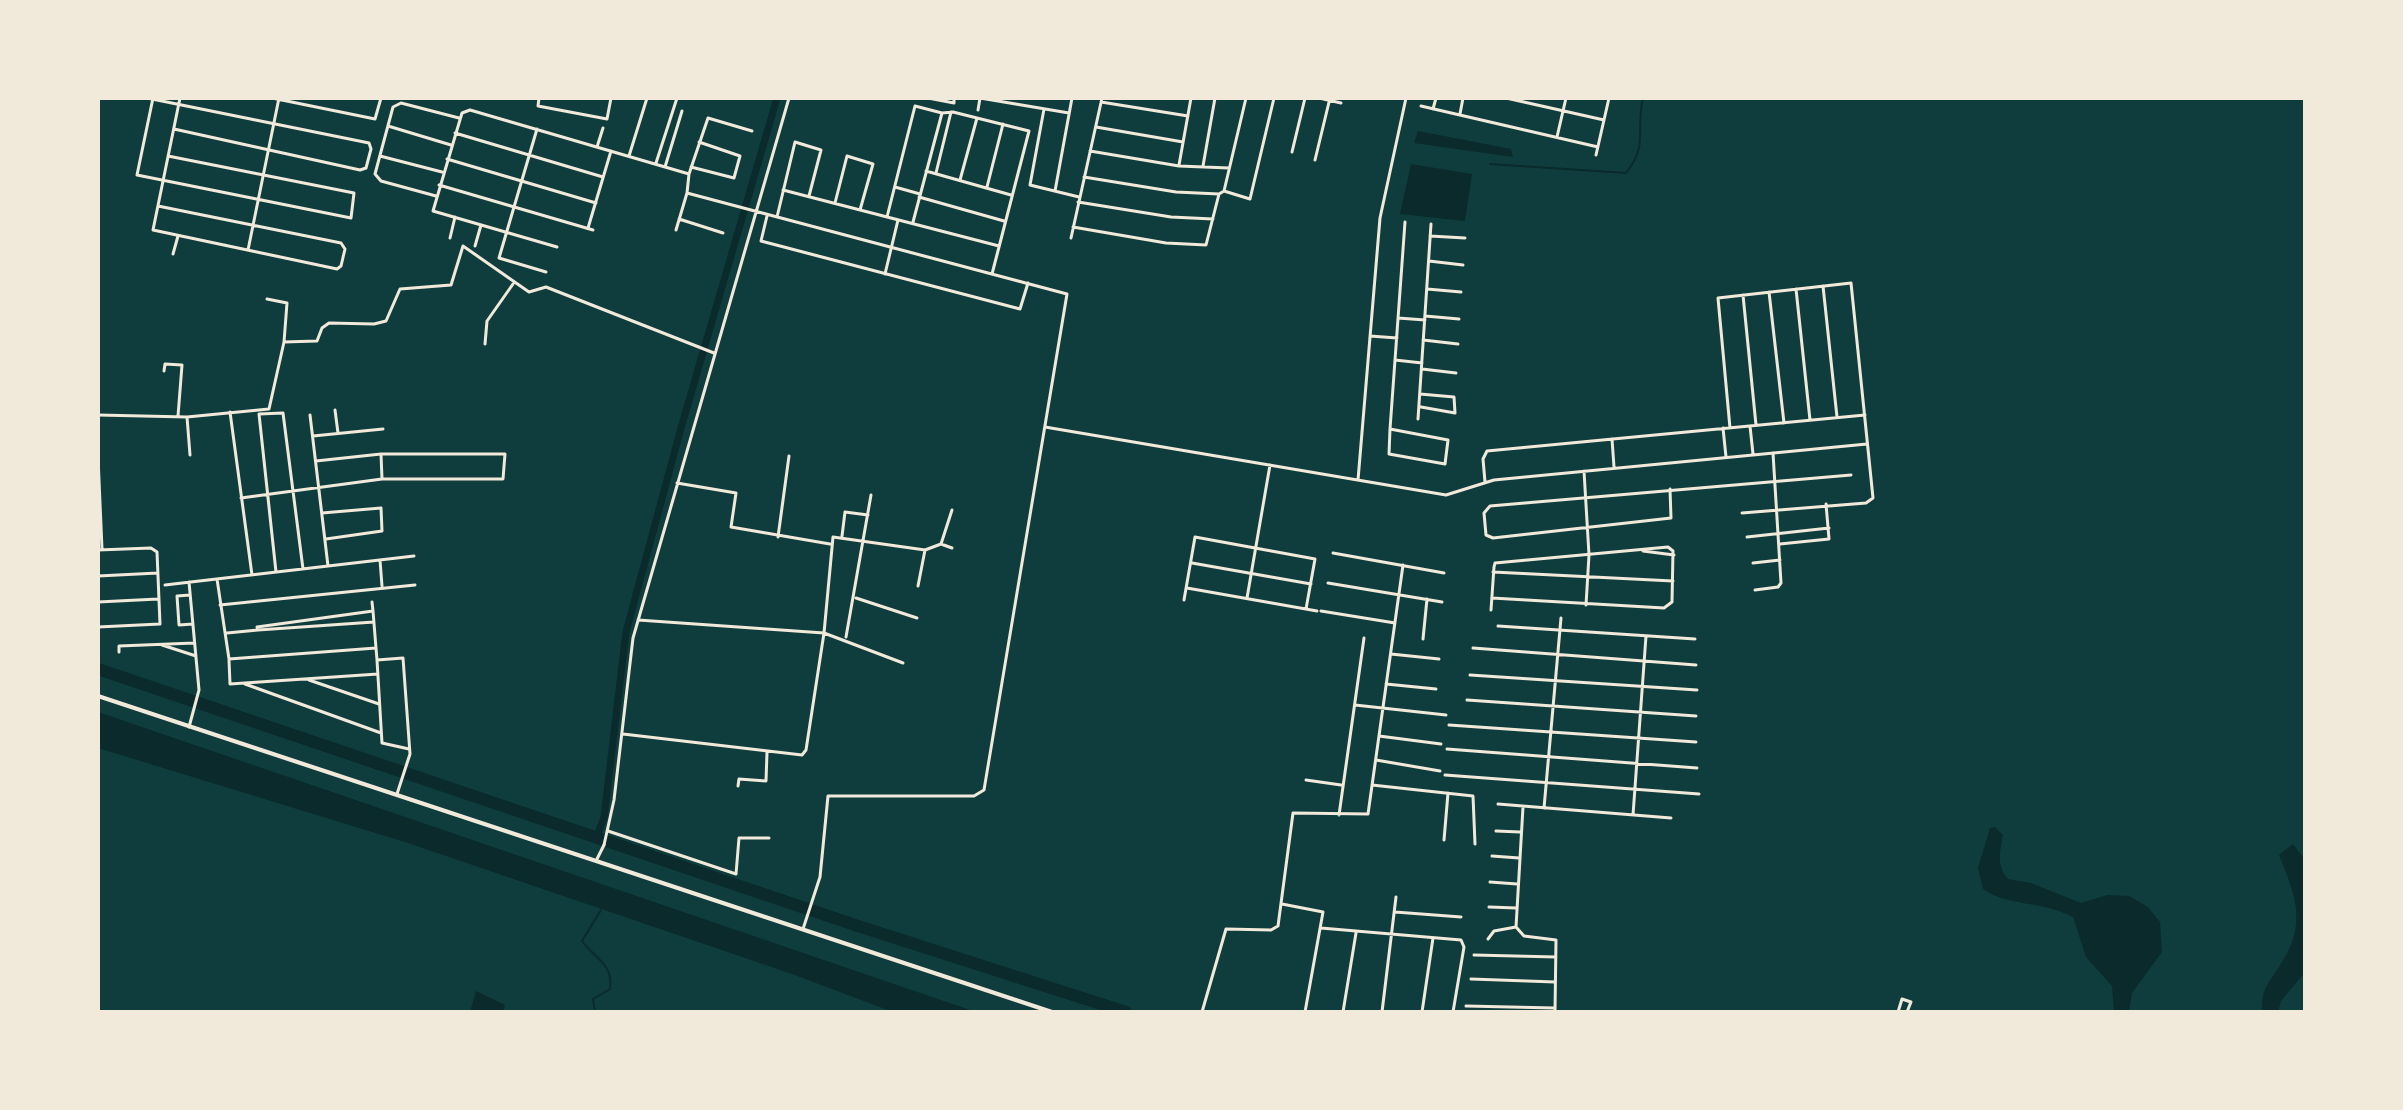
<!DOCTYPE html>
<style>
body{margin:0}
#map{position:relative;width:2403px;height:1110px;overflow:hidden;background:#0f3d3e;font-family:Ubuntu,sans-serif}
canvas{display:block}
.frame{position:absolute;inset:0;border:100px solid #f1e9da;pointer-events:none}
</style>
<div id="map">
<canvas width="2403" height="1110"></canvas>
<div class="frame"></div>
</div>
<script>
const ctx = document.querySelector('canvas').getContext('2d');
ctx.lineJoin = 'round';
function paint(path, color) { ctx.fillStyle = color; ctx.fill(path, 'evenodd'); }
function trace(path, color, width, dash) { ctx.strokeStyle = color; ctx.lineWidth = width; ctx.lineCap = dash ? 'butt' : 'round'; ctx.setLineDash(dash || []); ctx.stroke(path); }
paint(new Path2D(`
 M 1418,131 L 1511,149 L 1513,157 L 1414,143 Z
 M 1411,164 L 1472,174 L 1465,221 L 1400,214 Z
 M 98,712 L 976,1012 L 893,1012 L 792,974 L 408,843 L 98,748 Z
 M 1995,827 L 2003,835 C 2000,852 1996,865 2008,879 L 2031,883 L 2081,903 L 2107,895 L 2129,896 L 2148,907 L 2160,922 L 2162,952 L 2132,993 L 2129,1012 L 2114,1012 L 2112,986 L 2086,957 L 2073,917 C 2040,900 2008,907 1983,889 L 1978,868 L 1990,828 Z
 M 2293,844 L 2305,860 L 2305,972 L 2281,1001 L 2278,1012 L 2262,1012 C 2261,990 2268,984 2279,967 C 2307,925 2297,899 2279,855 Z
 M 476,991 L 505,1005 L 503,1012 L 470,1012 Z`), '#0a2a2b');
trace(new Path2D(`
 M 1490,164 L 1626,173 C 1649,144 1635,132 1643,98
 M 595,1012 L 593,999 L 610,989 C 614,964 594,958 582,941 L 601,910`), '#0a2a2b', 2);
trace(new Path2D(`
 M 597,836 L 604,817 L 626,632 L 681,428 L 777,98`), '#0a2a2b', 7);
trace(new Path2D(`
 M 98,669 L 855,925 L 1126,1012`), '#0a2a2b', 12);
trace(new Path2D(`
 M 147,98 L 369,143 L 371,149 L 366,168 L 360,170 L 174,129
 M 153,98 L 137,175 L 351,218 L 354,193 L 168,156
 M 272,98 L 375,119 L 381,98
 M 502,98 L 513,98
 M 539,98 L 538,106 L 607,119 L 611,98
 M 928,98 L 954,103 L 954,98
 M 980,98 L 1069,113
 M 1319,98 L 1341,103
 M 1506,98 L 1604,120
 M 1101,102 L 1188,116
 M 1421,106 L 1598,147
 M 1044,109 L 1030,185 L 1079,197
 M 1433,109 L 1436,98
 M 978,110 L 980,98
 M 1460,114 L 1463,98
 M 388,126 L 451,145
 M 1096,127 L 1183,142
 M 537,129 L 499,258 L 546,272
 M 455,133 L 603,177
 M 1557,137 L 1566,98
 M 597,147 L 603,128
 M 1090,151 L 1179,166 L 1229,168
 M 1292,152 L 1305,98
 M 1596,155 L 1609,98
 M 380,156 L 442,172
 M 629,156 L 647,98
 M 447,159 L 596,203
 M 1315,160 L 1330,98
 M 656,163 L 677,98
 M 1179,165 L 1191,98
 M 1203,166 L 1215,98
 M 665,167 L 682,111
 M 691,167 L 734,178 L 740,156 L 699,142
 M 926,171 L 1011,195
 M 936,173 L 951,112
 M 689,174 L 708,118 L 752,131
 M 1084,177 L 1176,192 L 1219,194
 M 960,180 L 977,118
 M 439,185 L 593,230
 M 895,187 L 920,194
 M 987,187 L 1003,124
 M 783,190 L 999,246
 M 1055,191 L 1072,98
 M 1224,191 L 1250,199 L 1274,98
 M 436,196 L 381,181 L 375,174 L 393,107 L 401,103 L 459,118
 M 919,197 L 1004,221
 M 1078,202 L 1171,217 L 1213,219
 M 835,203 L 847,156 L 873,164 L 860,210
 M 158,206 L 341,243 L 345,249 L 341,266 L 337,269 L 153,230 C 162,186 171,142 180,98
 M 767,216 L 761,241 L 1020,309 L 1028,283
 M 777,217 L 795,142 L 821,150 L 809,196
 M 887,217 L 915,106 L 942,113 L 953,112 L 1029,131 L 992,274
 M 679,219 L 723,233
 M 913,222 L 942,113
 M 1073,227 L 1166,243 L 1206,245 L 1219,194 L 1224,191 L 1246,98
 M 588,228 L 611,151
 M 676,230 L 687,193
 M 1430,236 L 1465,238
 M 450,238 L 455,217
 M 1071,238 L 1102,98
 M 475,246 L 481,225
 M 557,247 L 433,211 L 462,113 L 470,110 L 689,174 L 687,193 L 1067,294 L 984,790 L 974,796 L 828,796 L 820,877 L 803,929
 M 248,250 L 279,98
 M 173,254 L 178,236
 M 1429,261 L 1463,265
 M 885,274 L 898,220
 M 1823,286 L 1837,417
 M 1427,289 L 1461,292
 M 1796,289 L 1810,420
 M 1769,292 L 1784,423
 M 1743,295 L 1756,425
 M 267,299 L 287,303 L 284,342
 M 1425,316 L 1459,319
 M 1398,318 L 1425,320
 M 1370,336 L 1397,338
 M 1423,340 L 1458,344
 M 485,344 L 487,321 L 513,284
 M 1395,360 L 1422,363
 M 1422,369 L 1456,373
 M 164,371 L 165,364 L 182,365 L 178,416
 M 1420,394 L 1454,397 L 1455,413 L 1421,407
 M 335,410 L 338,433
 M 230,412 L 252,575
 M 98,415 L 187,417 L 269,409 L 284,342 L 317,341 L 322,328 L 329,323 L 374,324 L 386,321 L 400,289 L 451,285 L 463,246 L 529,292 L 546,287 L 714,353
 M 310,415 L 328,566
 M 187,417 L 190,455
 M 1418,419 L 1431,224
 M 1750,426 L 1753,454
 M 1045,427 L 1446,495 L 1494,480 L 1867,444
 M 1723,428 L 1726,457
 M 1730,428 L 1718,298 L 1851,283 L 1873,498 L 1866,503 L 1742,513
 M 1390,429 L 1448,440 L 1445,464 L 1389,454 L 1390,429 L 1405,222
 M 313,436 L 383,429
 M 1612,439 L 1614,467
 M 381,454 L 505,454 L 503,479 L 382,479
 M 98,457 L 102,549
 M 1584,471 L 1589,555 L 1586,605
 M 1358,480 L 1380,218 L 1406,98
 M 1485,482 L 1483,459 L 1487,451 L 1865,415
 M 677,483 L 736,493 L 731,527 L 830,544
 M 1670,489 L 1671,518 L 1493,538 L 1486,535 L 1484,513 L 1490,506 L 1851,475
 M 241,498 L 382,479 L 381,454 L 316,461
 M 322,513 L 381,508 L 382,531 L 326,539
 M 842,536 L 845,512 L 868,515
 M 778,537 L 789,456
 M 1747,537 L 1829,528
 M 941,544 L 952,510
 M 1780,544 L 1829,539 L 1826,504
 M 98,550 L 151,548 L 157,552 L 160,624 L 98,627
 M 1643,551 L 1674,555
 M 1333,553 L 1444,573
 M 380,560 L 382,586
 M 1192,563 L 1311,584
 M 1753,563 L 1780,560
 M 276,572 L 259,414 L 283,413 L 303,569
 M 1493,572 L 1673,581
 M 98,576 L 158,573
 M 217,579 L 229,659 L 376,648 L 373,611
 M 1328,583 L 1442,602
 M 165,585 L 414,556
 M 918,586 L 925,550
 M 1187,588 L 1317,611
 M 1755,590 L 1778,587 L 1781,583 L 1773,453
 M 190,595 L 177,596 L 179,625 L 193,624
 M 856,598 L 917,618
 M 1247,598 L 1270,465
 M 1184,600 L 1195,537 L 1315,559 L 1306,609
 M 98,602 L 158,599
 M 220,605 L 415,585
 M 1491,610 L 1494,567 L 1495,563 L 1668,547 L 1673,551 L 1672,602 L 1664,608 L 1492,598
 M 1321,611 L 1395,623
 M 638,620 L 824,633 L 903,663
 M 1498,626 L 1695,639
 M 257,627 L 373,611 L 372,602
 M 257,627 L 258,630 L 374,622
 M 227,633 L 258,630
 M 846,637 L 871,495
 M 1423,639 L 1427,599
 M 162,645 L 196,656
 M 376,648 L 377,660 L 403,658 L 410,754 L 397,794
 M 1473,648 L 1696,665
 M 119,652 L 119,646 L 194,643
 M 1391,654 L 1439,659
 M 229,660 L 230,684 L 378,674
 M 377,660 L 382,743 L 409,749
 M 1470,675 L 1697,690
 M 309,680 L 379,704
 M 245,684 L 381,733
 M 1386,684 L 1436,689
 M 1467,700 L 1696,716
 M 1355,705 L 1446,715
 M 1449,725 L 1696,742
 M 189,727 L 199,690 L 189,582
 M 623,734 L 802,755 L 806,750 L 824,633 L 833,537 L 925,550 L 941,544 L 952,548
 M 1379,736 L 1441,744
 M 1447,749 L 1697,768
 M 1376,760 L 1440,771
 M 1445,775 L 1699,794
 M 1306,780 L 1341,785
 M 1372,785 L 1473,796 L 1475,844
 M 738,786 L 739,779 L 766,781 L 767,752
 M 1498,804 L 1671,818
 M 1523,807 L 1516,927 L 1524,936 L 1556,940 L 1555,1012
 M 1544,808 L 1561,618
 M 1339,815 L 1364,638
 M 1633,815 L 1646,636
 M 608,831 L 736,874 L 739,838 L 769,838
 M 1496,831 L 1520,832
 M 1444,840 L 1448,793
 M 604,845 L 614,800 L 633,638 L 789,98
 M 1492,856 L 1519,858
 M 1490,882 L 1517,884
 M 1282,904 L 1323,912 L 1305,1012
 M 1489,907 L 1516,908
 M 1395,912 L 1461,917
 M 1321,928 L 1461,940 L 1464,947 L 1453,1012
 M 1488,939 L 1494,931 L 1516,927
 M 1474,955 L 1556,957
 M 1471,979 L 1555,982
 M 1466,1006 L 1554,1008
 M 1202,1012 L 1226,929 L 1271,930 L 1278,926 L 1293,813 L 1368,814 L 1403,565
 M 1343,1012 L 1356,933
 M 1382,1012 L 1396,897
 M 1422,1012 L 1433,938
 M 1898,1012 L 1902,999 L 1911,1002 L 1907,1012`), '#f1e9da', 3);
trace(new Path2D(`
 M 597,859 L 604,845`), '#f1e9da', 3);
trace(new Path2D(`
 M 98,696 L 1052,1012`), '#f1e9da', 4);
</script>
